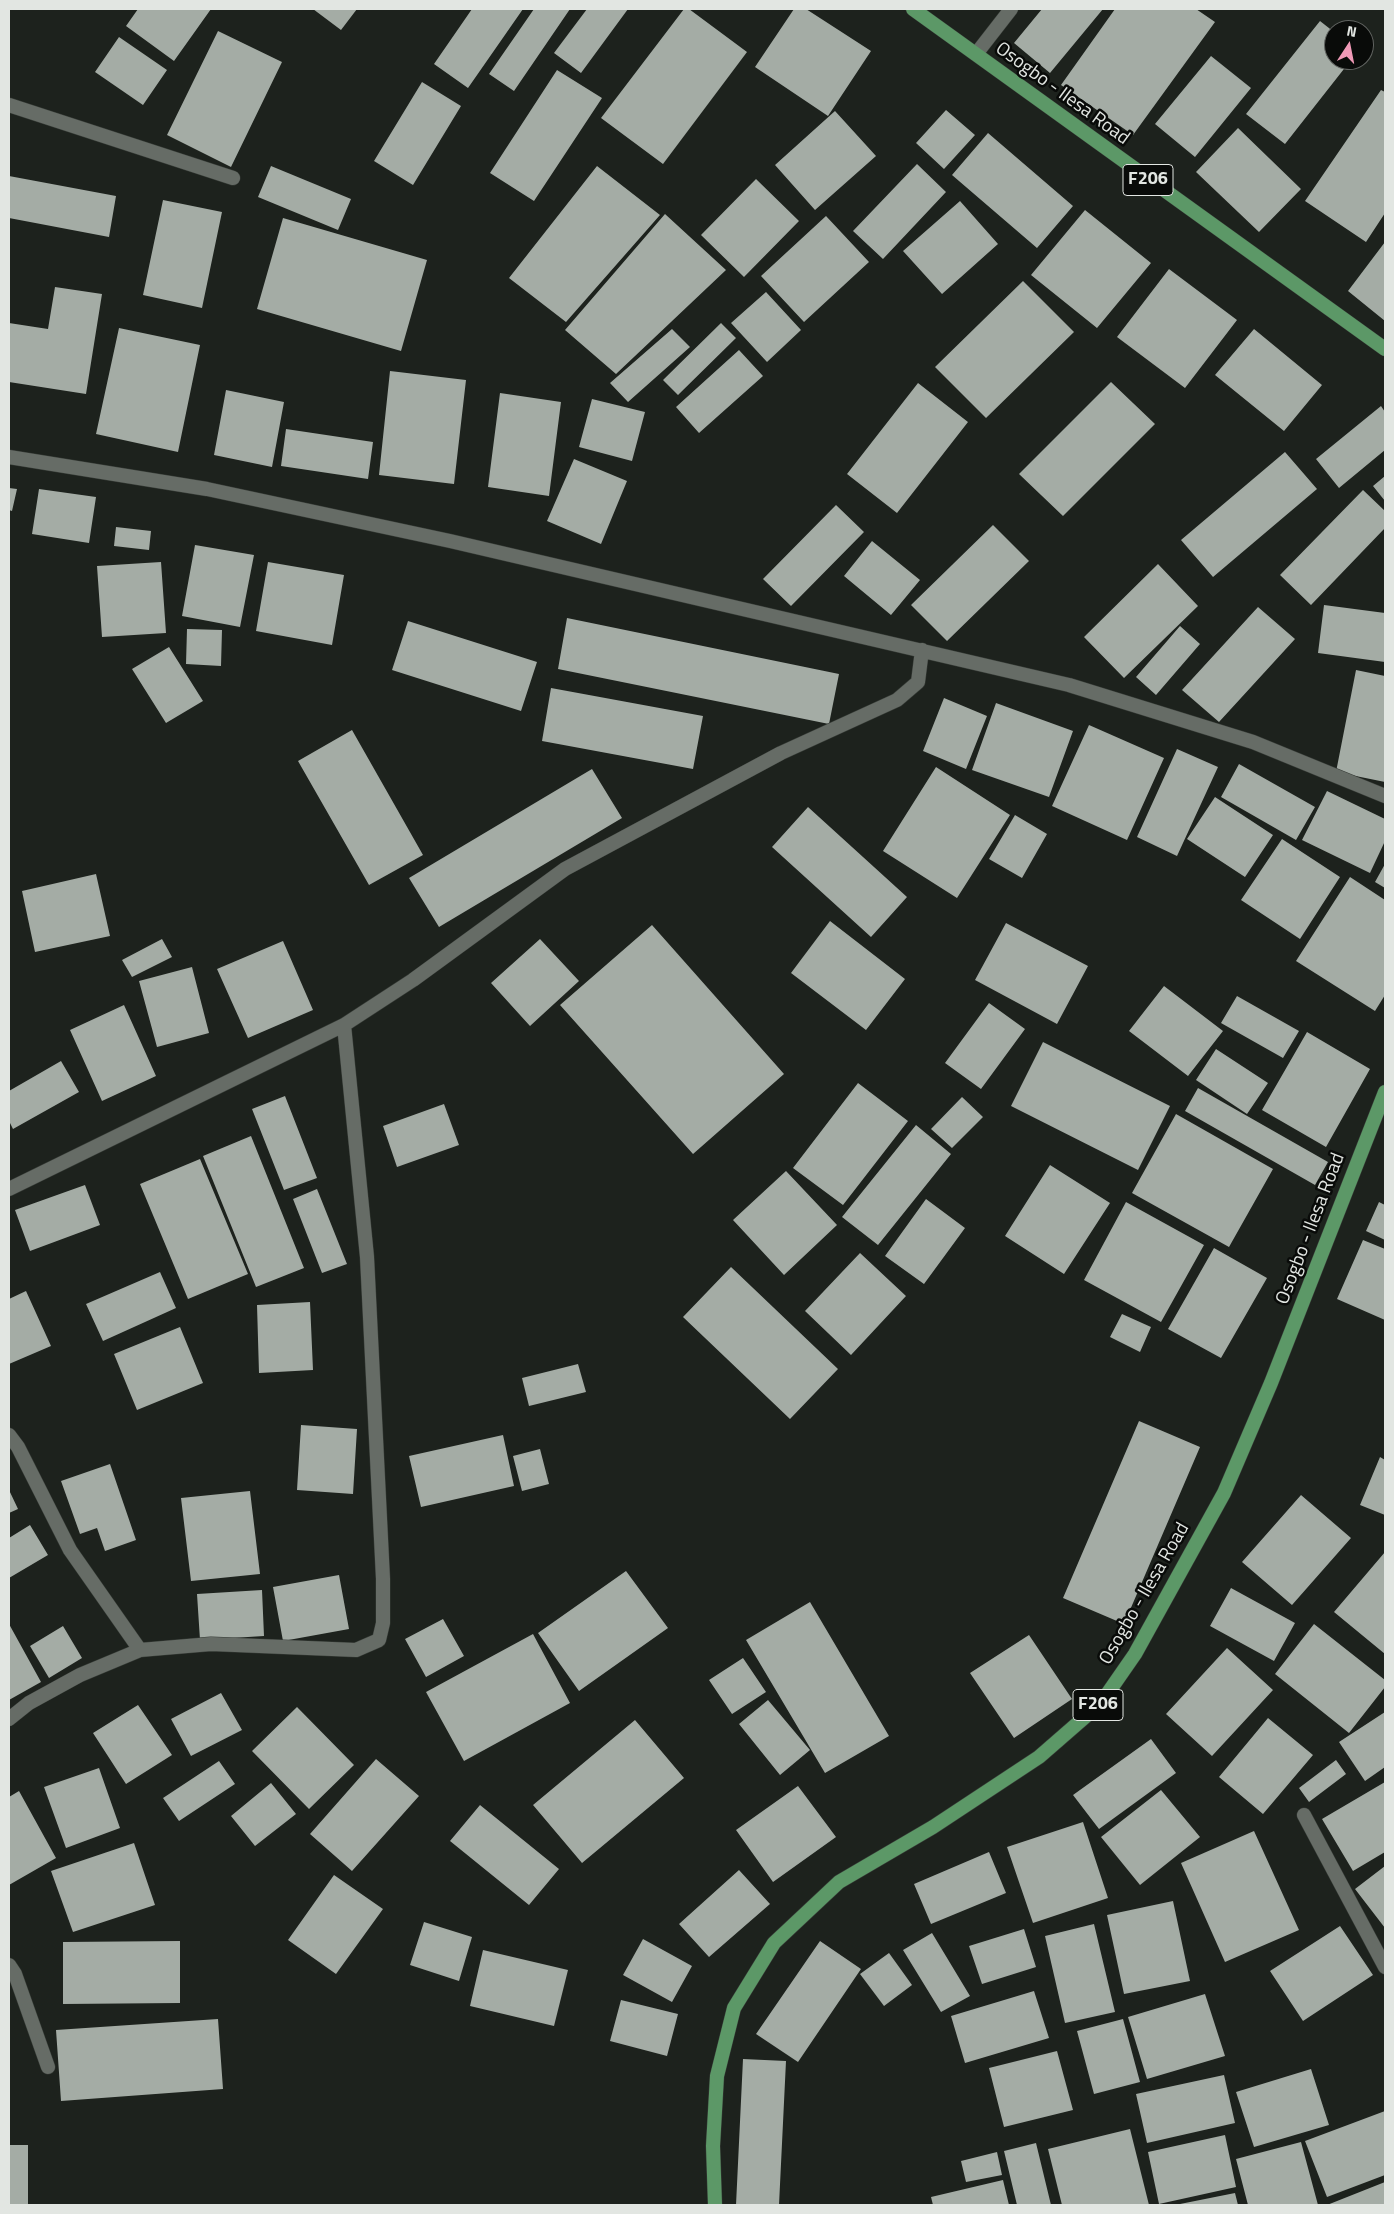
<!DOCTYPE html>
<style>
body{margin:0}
#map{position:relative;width:1394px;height:2214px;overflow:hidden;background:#1d221d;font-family:"Titillium Web",sans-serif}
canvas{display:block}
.frame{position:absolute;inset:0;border:10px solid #e2e6e2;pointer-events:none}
.north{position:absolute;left:1324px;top:20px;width:50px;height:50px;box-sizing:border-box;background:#090b09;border:1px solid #606360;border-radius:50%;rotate:11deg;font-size:14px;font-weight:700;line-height:20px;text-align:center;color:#e2e6e2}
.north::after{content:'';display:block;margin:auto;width:18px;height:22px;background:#f09ab7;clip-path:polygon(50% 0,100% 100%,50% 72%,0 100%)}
</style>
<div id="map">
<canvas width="1394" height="2214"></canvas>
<div class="frame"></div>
<div class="north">N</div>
</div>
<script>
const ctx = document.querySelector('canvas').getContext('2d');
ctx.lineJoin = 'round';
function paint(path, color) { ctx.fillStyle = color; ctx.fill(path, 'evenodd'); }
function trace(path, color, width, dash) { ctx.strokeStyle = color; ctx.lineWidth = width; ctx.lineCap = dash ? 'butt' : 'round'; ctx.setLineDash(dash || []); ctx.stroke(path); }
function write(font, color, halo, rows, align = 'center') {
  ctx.font = font + ' "Titillium Web",sans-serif'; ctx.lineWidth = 5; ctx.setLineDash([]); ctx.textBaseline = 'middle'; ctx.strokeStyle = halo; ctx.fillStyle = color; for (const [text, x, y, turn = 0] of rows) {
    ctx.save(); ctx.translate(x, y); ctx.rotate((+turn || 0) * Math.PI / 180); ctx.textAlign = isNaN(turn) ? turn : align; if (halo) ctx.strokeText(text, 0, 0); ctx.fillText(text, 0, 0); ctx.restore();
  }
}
paint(new Path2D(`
 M 138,9 L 211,9 L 174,61 L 126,26 Z
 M 313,9 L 357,9 L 341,30 Z
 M 472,9 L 523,9 L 468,88 L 434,64 Z
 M 534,9 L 570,9 L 514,91 L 489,74 Z
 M 587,9 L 628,9 L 581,73 L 554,53 Z
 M 684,9 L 689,9 L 747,52 L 663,164 L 601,118 Z
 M 794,9 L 806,9 L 871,51 L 828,116 L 755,67 Z
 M 1042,9 L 1103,9 L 1050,73 L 1014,43 Z
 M 1115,9 L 1196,9 L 1215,22 L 1133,135 L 1061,85 Z
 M 1320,21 L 1334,32 L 1334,60 L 1351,60 L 1285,144 L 1246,114 Z
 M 218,31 L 282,62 L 231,167 L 167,135 Z
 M 119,37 L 167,70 L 143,105 L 95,72 Z
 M 1211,56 L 1251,88 L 1195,157 L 1155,124 Z
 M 557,70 L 602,98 L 534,201 L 490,173 Z
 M 422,82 L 461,106 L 413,185 L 374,161 Z
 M 1381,90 L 1385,92 L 1385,213 L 1366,242 L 1305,201 Z
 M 946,110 L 975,135 L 944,169 L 916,143 Z
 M 835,111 L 876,156 L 815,210 L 775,165 Z
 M 1238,128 L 1301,189 L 1259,232 L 1196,172 Z
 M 988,133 L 1073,206 L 1037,248 L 952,175 Z
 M 917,164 L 946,192 L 883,259 L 853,231 Z
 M 271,166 L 351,199 L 338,230 L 258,197 Z
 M 597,166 L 660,215 L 566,322 L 509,278 Z
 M 9,176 L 116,196 L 109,237 L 9,218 Z
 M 756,179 L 799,221 L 744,277 L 701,235 Z
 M 163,200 L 222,212 L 202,308 L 143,295 Z
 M 960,201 L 998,244 L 942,294 L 903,251 Z
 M 1085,210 L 1151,263 L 1097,328 L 1031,275 Z
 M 665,214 L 726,270 L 616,374 L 565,330 Z
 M 826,216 L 869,262 L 804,322 L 761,276 Z
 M 283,218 L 427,260 L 401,351 L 257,309 Z
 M 1385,242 L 1385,321 L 1348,291 Z
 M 1169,269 L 1237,320 L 1185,388 L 1117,337 Z
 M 1023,281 L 1074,332 L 986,418 L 935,367 Z
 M 55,287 L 102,294 L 86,394 L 9,382 L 9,323 L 48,329 Z
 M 766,292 L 801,330 L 767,362 L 731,323 Z
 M 721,323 L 736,338 L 678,395 L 663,380 Z
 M 119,328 L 200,345 L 178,452 L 96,434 Z
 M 672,329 L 690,347 L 628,402 L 610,383 Z
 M 1254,329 L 1322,385 L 1284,431 L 1215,375 Z
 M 739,350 L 763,376 L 699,433 L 676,407 Z
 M 390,371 L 466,380 L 454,484 L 379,475 Z
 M 1111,382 L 1155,424 L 1063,516 L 1019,474 Z
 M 918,383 L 968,422 L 897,513 L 847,474 Z
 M 226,390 L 284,402 L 272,467 L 214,455 Z
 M 500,393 L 561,402 L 549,496 L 488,487 Z
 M 592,399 L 645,412 L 632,461 L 579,447 Z
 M 1381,406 L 1385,412 L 1385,450 L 1339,488 L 1316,459 Z
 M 286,429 L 373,442 L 368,479 L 281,466 Z
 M 1285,452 L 1317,489 L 1213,577 L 1181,540 Z
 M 574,459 L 627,481 L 601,544 L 547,521 Z
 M 1385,476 L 1385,501 L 1373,486 Z
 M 9,488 L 17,489 L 12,511 L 9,510 Z
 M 39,489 L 96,497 L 89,543 L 32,534 Z
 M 1363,490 L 1385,511 L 1385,528 L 1311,605 L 1280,575 Z
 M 836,505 L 864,532 L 791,606 L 763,579 Z
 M 993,525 L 1029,561 L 947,641 L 911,605 Z
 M 116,527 L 151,531 L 149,550 L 114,546 Z
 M 872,541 L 920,580 L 891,615 L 844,576 Z
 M 195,545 L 254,555 L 240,627 L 182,616 Z
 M 161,562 L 166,633 L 102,637 L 97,566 Z
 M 268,562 L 344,575 L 332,645 L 256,631 Z
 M 1158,564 L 1198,606 L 1124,678 L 1084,637 Z
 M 1324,605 L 1385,613 L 1385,662 L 1318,653 Z
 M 1258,607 L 1295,639 L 1219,722 L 1182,690 Z
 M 567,618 L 839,674 L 829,724 L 558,669 Z
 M 408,621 L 537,662 L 521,711 L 392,670 Z
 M 1180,626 L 1200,644 L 1156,695 L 1136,677 Z
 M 187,629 L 222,630 L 221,666 L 186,664 Z
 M 169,647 L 203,701 L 166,723 L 132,669 Z
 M 1356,670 L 1385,676 L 1385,782 L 1336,772 Z
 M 551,688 L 703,716 L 693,769 L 542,741 Z
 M 944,698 L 987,716 L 966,769 L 923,751 Z
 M 996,703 L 1073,731 L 1049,797 L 972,770 Z
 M 1089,725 L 1164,758 L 1127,840 L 1052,806 Z
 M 352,730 L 423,855 L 369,885 L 298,761 Z
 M 1177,749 L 1218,767 L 1177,856 L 1137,837 Z
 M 1239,764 L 1315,807 L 1296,840 L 1221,797 Z
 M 936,767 L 1010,815 L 957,898 L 883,851 Z
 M 592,769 L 622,818 L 439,927 L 409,878 Z
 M 1327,791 L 1385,819 L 1385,841 L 1370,873 L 1302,840 Z
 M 1215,797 L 1273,835 L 1245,877 L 1187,839 Z
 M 808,807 L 907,897 L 871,937 L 772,847 Z
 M 1015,815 L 1047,834 L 1022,878 L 989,859 Z
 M 1282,839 L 1340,877 L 1300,939 L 1241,900 Z
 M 1385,864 L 1385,888 L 1375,882 Z
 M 96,874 L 110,936 L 35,952 L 22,891 Z
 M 1350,877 L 1385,900 L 1385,995 L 1375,1011 L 1296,961 Z
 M 830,921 L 905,979 L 866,1030 L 791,973 Z
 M 1006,923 L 1088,966 L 1057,1024 L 975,980 Z
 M 652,925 L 784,1074 L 693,1154 L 560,1005 Z
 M 162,939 L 172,957 L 132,977 L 122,960 Z
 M 540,939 L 579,981 L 530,1026 L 491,983 Z
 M 283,941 L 313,1010 L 248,1038 L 217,969 Z
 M 192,967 L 209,1033 L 157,1047 L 139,981 Z
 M 1164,986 L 1223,1031 L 1188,1076 L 1129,1031 Z
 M 1237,996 L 1299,1031 L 1283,1058 L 1221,1023 Z
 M 989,1003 L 1025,1029 L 981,1089 L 945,1063 Z
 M 124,1005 L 156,1076 L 102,1101 L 70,1030 Z
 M 1307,1032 L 1370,1069 L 1326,1147 L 1262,1110 Z
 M 1043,1042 L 1170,1106 L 1138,1170 L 1011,1106 Z
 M 1216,1049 L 1268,1083 L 1247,1114 L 1196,1080 Z
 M 61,1061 L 79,1092 L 13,1129 L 9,1121 L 9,1091 Z
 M 858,1083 L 908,1121 L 843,1205 L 793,1168 Z
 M 1198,1088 L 1328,1162 L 1315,1185 L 1185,1111 Z
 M 285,1096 L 317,1178 L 284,1190 L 252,1109 Z
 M 962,1097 L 983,1117 L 952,1148 L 931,1129 Z
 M 444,1104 L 459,1145 L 397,1167 L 383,1126 Z
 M 1176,1114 L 1273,1169 L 1229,1247 L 1132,1193 Z
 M 916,1125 L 951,1154 L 878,1245 L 842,1217 Z
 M 251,1136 L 304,1268 L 256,1287 L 203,1156 Z
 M 200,1159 L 248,1274 L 188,1299 L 140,1184 Z
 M 1050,1165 L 1110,1203 L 1064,1274 L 1005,1236 Z
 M 786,1171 L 837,1225 L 784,1275 L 733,1220 Z
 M 85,1185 L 100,1225 L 30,1251 L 15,1210 Z
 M 317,1189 L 347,1264 L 322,1273 L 293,1199 Z
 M 926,1199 L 965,1228 L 924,1284 L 885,1256 Z
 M 1126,1202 L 1204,1245 L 1161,1322 L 1084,1280 Z
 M 1379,1202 L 1385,1205 L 1385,1240 L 1366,1231 Z
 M 1363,1240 L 1385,1249 L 1385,1320 L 1337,1299 Z
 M 1214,1248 L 1267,1278 L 1221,1358 L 1168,1329 Z
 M 860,1253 L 906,1296 L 851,1355 L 805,1311 Z
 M 731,1267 L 838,1369 L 790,1419 L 683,1317 Z
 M 160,1272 L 176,1308 L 103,1341 L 86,1304 Z
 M 26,1291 L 51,1346 L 9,1364 L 9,1299 Z
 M 310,1302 L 313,1370 L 259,1373 L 257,1305 Z
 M 1122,1314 L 1151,1327 L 1140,1352 L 1110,1337 Z
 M 180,1327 L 203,1383 L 137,1410 L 114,1354 Z
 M 578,1364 L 586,1392 L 529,1406 L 522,1378 Z
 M 1139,1421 L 1200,1447 L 1124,1624 L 1063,1598 Z
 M 301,1425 L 357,1429 L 353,1494 L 297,1490 Z
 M 503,1435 L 514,1486 L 421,1507 L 409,1456 Z
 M 540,1449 L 549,1484 L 522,1491 L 513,1456 Z
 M 1380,1457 L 1385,1460 L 1385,1515 L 1360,1505 Z
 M 110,1464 L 136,1540 L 105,1551 L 97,1528 L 80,1534 L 61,1481 Z
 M 9,1490 L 18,1509 L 9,1513 Z
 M 250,1491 L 260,1574 L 191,1581 L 181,1498 Z
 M 1301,1495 L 1351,1538 L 1292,1605 L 1242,1562 Z
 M 30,1525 L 48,1555 L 9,1578 L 9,1538 Z
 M 1385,1552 L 1385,1654 L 1334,1612 Z
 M 626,1571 L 668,1628 L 579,1691 L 538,1633 Z
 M 339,1575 L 349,1629 L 283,1641 L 273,1587 Z
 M 1231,1588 L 1295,1623 L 1274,1661 L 1210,1626 Z
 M 262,1590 L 264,1636 L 200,1640 L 197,1594 Z
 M 810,1602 L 889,1736 L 825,1773 L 746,1640 Z
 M 443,1619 L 464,1656 L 426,1677 L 405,1639 Z
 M 9,1624 L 41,1682 L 9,1700 Z
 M 1314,1624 L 1385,1680 L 1385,1687 L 1349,1733 L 1275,1674 Z
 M 63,1626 L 82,1658 L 49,1678 L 30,1646 Z
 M 533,1634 L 570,1703 L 464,1761 L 426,1692 Z
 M 1029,1635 L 1072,1699 L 1014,1738 L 970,1673 Z
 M 1227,1648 L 1273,1690 L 1212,1756 L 1166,1714 Z
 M 743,1658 L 766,1692 L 732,1714 L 709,1680 Z
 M 221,1693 L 242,1730 L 191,1756 L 171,1719 Z
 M 768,1700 L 810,1750 L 780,1775 L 739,1724 Z
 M 138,1705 L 172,1755 L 126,1784 L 93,1733 Z
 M 297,1707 L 354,1765 L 309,1809 L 252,1751 Z
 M 1385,1712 L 1385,1767 L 1365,1781 L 1339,1742 Z
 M 1268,1718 L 1313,1755 L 1263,1814 L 1219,1777 Z
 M 635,1720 L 684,1778 L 582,1863 L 533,1805 Z
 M 1151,1739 L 1176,1773 L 1099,1829 L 1073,1795 Z
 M 376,1759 L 419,1796 L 352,1871 L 310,1834 Z
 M 1336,1760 L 1346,1774 L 1309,1802 L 1299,1788 Z
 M 219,1761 L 235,1784 L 179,1821 L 163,1798 Z
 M 99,1768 L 120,1828 L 66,1848 L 44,1787 Z
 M 1385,1782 L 1385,1852 L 1353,1871 L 1322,1819 Z
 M 271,1783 L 296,1814 L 255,1846 L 231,1816 Z
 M 798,1786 L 836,1837 L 773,1882 L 736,1830 Z
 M 1161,1790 L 1200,1837 L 1140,1885 L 1101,1837 Z
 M 19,1791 L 56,1858 L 9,1885 L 9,1797 Z
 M 480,1805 L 559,1869 L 529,1905 L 450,1841 Z
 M 1083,1822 L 1108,1898 L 1033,1923 L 1007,1847 Z
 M 1254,1831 L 1299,1930 L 1225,1962 L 1181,1863 Z
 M 134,1843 L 155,1905 L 73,1932 L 51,1871 Z
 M 989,1852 L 1006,1893 L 931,1924 L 914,1884 Z
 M 1385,1866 L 1385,1928 L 1355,1889 Z
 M 739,1870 L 770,1904 L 709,1957 L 679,1924 Z
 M 334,1875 L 383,1909 L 336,1974 L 288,1940 Z
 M 1173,1901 L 1190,1981 L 1124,1994 L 1107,1915 Z
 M 424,1922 L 472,1937 L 459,1981 L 410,1965 Z
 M 1094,1924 L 1115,2012 L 1065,2023 L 1045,1936 Z
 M 1340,1926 L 1373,1975 L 1303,2021 L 1270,1971 Z
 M 1024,1929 L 1036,1967 L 982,1984 L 969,1946 Z
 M 932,1933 L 970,1996 L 941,2012 L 903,1950 Z
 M 643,1939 L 692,1966 L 672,2002 L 623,1975 Z
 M 180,1941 L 180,2003 L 63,2004 L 63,1942 Z
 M 820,1941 L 861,1969 L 798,2062 L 756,2034 Z
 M 483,1950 L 568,1970 L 554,2026 L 470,2006 Z
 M 889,1953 L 912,1985 L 884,2006 L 860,1974 Z
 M 1034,1991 L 1049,2038 L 965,2063 L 951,2016 Z
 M 1205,1994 L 1225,2056 L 1147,2079 L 1128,2017 Z
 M 621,2000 L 678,2014 L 667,2056 L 610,2041 Z
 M 218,2019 L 223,2089 L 61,2101 L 56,2030 Z
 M 1123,2019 L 1140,2082 L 1094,2094 L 1077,2031 Z
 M 1057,2051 L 1073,2110 L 1004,2127 L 989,2068 Z
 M 743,2059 L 786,2061 L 779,2205 L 736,2205 Z
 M 1311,2069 L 1329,2125 L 1254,2147 L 1236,2092 Z
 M 1224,2075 L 1235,2123 L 1147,2143 L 1136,2094 Z
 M 1385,2111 L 1385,2175 L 1327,2197 L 1305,2141 Z
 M 1130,2129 L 1149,2205 L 1062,2205 L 1048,2149 Z
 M 1225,2135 L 1236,2187 L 1159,2204 L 1148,2152 Z
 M 1301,2142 L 1318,2205 L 1248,2205 L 1236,2159 Z
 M 1036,2143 L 1051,2205 L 1017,2205 L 1004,2151 Z
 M 9,2145 L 28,2145 L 28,2205 L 9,2205 Z
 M 997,2152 L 1002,2175 L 966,2182 L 961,2161 Z
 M 1003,2180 L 1009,2205 L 933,2205 L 931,2197 Z
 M 1385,2182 L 1385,2205 L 1327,2205 Z
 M 1235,2193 L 1238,2205 L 1180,2205 L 1180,2204 Z`), '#a4aca5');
const service = new Path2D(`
 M 976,54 L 1011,9
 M 9,1965 L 15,1974 L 48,2067`);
const minor = new Path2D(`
 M 9,105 L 233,178
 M 9,457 L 207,489 L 450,541 L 1069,685 L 1253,742 L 1385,796
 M 9,1189 L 344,1025 L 413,980 L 565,869 L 781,753 L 897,700 L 918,682 L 922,650
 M 9,1435 L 18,1447 L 70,1550 L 140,1650
 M 9,1719 L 29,1703 L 80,1675 L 140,1650 L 211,1644 L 356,1650 L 379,1640 L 383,1623 L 383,1579 L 367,1257 L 344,1025
 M 1304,1815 L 1385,1967`);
const primary = new Path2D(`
 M 913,9 L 1385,349
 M 715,2205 L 713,2146 L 717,2076 L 734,2008 L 774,1943 L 839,1882 L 933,1827 L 1039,1757 L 1101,1703 L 1135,1654 L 1224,1493 L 1271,1383 L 1385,1092`);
trace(service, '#373c37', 15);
trace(minor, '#373c37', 15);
trace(primary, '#373c37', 15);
trace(service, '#666c66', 14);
trace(minor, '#666c66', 14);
trace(primary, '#5c9867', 14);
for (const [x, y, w] of [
 [1148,180,50],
 [1098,1705,50]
]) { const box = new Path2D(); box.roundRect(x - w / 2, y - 15.5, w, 31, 4); ctx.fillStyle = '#090b09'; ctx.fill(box); trace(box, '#e2e6e2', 1); }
write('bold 18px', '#e2e6e2', null, [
 ["F206",1148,180],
 ["F206",1098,1705]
]);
write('19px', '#e2e6e2', '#090b09', [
 ["Osogbo - Ilesa Road",1062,94,36],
 ["Osogbo - Ilesa Road",1311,1229,-69],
 ["Osogbo - Ilesa Road",1145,1594,-60]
]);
</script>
